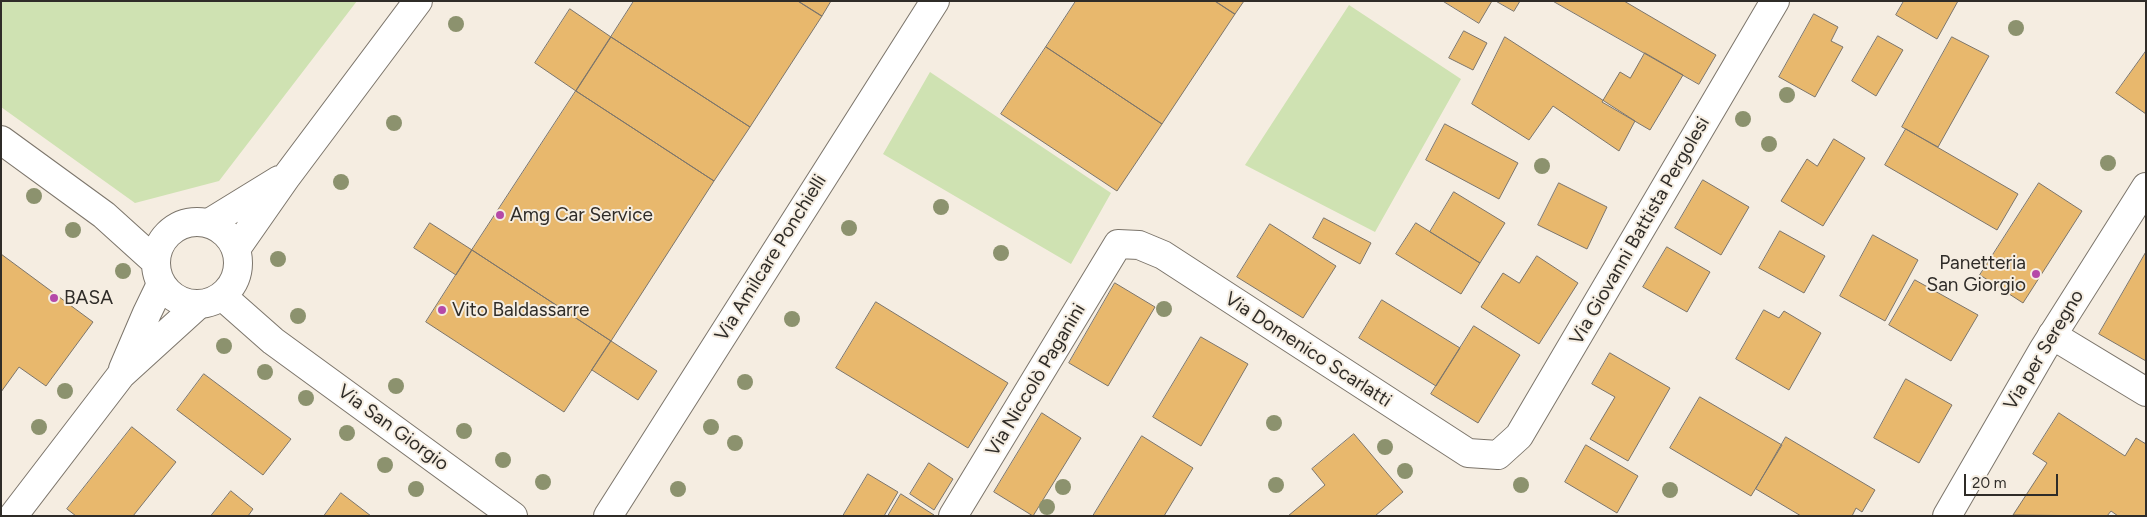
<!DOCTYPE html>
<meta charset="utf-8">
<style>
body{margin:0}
#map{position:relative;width:2147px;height:517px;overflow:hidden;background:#f5ede1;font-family:Figtree,sans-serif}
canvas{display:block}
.frame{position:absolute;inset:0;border:2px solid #2f2c28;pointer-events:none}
.scale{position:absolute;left:1964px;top:474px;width:94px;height:22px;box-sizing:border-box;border:2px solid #2f2c28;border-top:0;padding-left:6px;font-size:15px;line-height:18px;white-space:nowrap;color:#2f2c28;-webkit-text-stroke:4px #f5ede1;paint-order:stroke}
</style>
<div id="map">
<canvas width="2147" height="517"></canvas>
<div class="frame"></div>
<div class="scale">20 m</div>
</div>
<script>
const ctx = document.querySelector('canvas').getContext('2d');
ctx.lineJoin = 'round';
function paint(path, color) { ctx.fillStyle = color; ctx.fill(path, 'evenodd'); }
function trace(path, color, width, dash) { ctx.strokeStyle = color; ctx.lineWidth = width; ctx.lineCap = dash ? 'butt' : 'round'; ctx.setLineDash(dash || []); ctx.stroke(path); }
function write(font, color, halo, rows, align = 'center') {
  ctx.font = font + ' Figtree,sans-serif'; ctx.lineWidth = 4; ctx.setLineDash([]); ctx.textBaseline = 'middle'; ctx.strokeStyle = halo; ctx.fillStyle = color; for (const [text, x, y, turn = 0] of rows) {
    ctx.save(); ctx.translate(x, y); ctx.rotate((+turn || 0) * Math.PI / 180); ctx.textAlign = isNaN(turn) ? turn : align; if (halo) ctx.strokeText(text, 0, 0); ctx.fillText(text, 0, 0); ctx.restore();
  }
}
paint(new Path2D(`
 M 1,1 L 357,1 L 219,181 L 135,203 L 1,107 Z
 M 1349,5 L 1461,79 L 1375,232 L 1245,165 Z
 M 930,72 L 1111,193 L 1071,264 L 883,154 Z`), '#cfe2b2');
const building = new Path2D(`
 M 634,1 L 798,1 L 822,16 L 750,127 L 611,37 Z
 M 798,1 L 831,1 L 822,16 Z
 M 1076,1 L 1215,1 L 1235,14 L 1162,124 L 1046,47 Z
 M 1215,1 L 1244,1 L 1235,14 Z
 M 1443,1 L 1492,1 L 1479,23 Z
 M 1496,1 L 1520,1 L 1514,11 Z
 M 1553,1 L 1624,1 L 1716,55 L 1699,84 Z
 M 1904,1 L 1958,1 L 1937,39 L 1896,15 Z
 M 570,9 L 611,37 L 576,91 L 535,63 Z
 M 1814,14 L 1838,27 L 1831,41 L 1843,47 L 1815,97 L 1779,77 Z
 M 1464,31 L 1487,43 L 1473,70 L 1449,58 Z
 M 1878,36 L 1903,50 L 1876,96 L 1852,81 Z
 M 611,37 L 750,127 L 714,181 L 576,91 Z
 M 1505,37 L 1635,121 L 1619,151 L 1553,106 L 1529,140 L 1472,104 Z
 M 1952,37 L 1989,56 L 1938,147 L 1902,127 Z
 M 1046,47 L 1162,124 L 1117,191 L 1001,114 Z
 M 2146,51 L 2146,114 L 2116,93 Z
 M 1645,53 L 1683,75 L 1650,130 L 1602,102 L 1620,72 L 1630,78 Z
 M 576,91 L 714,181 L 611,341 L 472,250 Z
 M 1445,124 L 1518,163 L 1499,199 L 1426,160 Z
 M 1906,129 L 2018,194 L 1997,230 L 1885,165 Z
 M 1834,139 L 1865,158 L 1823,226 L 1781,201 L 1807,159 L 1817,166 Z
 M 1703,180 L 1749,207 L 1721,255 L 1675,228 Z
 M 1559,183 L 1607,207 L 1587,249 L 1538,225 Z
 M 2039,183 L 2082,211 L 2023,303 L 1980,275 Z
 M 1454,192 L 1505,223 L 1480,263 L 1430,232 Z
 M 1324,218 L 1371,243 L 1360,264 L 1313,238 Z
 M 430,223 L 472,250 L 456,275 L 414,248 Z
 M 1416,223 L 1480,263 L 1461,294 L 1396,254 Z
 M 1270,224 L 1336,266 L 1303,318 L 1237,277 Z
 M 1780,231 L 1825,256 L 1804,293 L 1759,268 Z
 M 1873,235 L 1918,260 L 1885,321 L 1840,296 Z
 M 1667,247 L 1710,272 L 1687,312 L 1643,287 Z
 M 472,250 L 611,341 L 564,412 L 426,322 Z
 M 2146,252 L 2146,361 L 2099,334 Z
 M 1,254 L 93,322 L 46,386 L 19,367 L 1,392 Z
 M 1537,256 L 1578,283 L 1539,344 L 1481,307 L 1503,273 L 1519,283 Z
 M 1915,280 L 1978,315 L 1951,361 L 1889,325 Z
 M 1115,283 L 1155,307 L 1108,386 L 1069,363 Z
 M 1382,300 L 1460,348 L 1436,386 L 1359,338 Z
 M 876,302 L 1008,383 L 968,448 L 836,368 Z
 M 1764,310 L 1779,318 L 1784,311 L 1821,333 L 1789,390 L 1736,359 Z
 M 1474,326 L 1520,355 L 1478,423 L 1431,394 Z
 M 1201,337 L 1248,364 L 1201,446 L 1153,417 Z
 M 611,341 L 657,371 L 638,400 L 592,370 Z
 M 1610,353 L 1670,388 L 1628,461 L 1590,439 L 1615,397 L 1592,384 Z
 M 204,374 L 291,439 L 263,475 L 177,410 Z
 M 1906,379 L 1952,405 L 1919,463 L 1874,438 Z
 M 1700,397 L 1782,445 L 1751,496 L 1670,448 Z
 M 1042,413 L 1081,438 L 1033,516 L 994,492 Z
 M 2059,413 L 2125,456 L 2136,438 L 2146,444 L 2146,516 L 2118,516 L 2111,511 L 2107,516 L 2013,515 L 2047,463 L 2033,454 Z
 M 132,427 L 176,462 L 133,516 L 76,516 L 67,509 Z
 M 1354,434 L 1403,492 L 1375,516 L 1288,516 L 1325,485 L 1312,469 Z
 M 1142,436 L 1193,468 L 1164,516 L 1093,516 Z
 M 1786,437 L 1875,490 L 1862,512 L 1856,508 L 1852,516 L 1801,516 L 1756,489 Z
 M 1586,445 L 1638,476 L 1617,513 L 1565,482 Z
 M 929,463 L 953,479 L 934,510 L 910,494 Z
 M 868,474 L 898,492 L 884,516 L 843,516 Z
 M 231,491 L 253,509 L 248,516 L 211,516 Z
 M 341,493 L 371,516 L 324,516 Z
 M 901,494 L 934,515 L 933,516 L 888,516 Z`);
paint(building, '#e8b86d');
trace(building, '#7c756b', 1);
const minor = new Path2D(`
 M 209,223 L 279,180
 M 236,249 L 287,176 L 418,1
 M 2052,335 L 2146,392
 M 123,369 L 147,313 L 161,284
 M 13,516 L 121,375 L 198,305
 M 608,516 L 935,1
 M 953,516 L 1118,244 L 1139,245 L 1163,255 L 1468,453 L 1498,455 L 1519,436 L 1775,1`);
const tertiary = new Path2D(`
 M 1,140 L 104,215 L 156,262
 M156 263a41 41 0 1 1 82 0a41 41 0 1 1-82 0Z
 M 222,296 L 273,341 L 513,516
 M 1947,516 L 2043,350 L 2146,187`);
trace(minor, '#7c756b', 30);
trace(tertiary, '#7c756b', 30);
trace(minor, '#fff', 28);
trace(tertiary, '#fff', 28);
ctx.fillStyle = '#8c926e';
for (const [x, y] of [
 [456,24],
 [2016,28],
 [1787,95],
 [1743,119],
 [394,123],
 [1769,144],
 [2108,163],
 [1542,166],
 [341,182],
 [34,196],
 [941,207],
 [849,228],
 [73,230],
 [1001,253],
 [278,259],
 [123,271],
 [1164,309],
 [298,316],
 [792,319],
 [224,346],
 [265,372],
 [745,382],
 [396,386],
 [65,391],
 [306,398],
 [1274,423],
 [39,427],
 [711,427],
 [464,431],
 [347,433],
 [735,443],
 [1385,447],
 [503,460],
 [385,465],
 [1405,471],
 [543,482],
 [1276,485],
 [1521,485],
 [1063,487],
 [416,489],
 [678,489],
 [1670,490],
 [1047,507]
]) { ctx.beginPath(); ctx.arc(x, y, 8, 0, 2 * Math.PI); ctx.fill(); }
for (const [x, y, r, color] of [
 [500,215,5,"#b549a8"],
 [2036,274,5,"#b549a8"],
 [54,298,5,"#b549a8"],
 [442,310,5,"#b549a8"]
]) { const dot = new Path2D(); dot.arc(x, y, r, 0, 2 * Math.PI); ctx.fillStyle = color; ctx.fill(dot); trace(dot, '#f5ede1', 2); }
write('19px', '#2f2c28', '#f5ede1', [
 ["Amg Car Service",510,215],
 ["Panetteria",2026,263,"right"],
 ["San Giorgio",2026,285,"right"],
 ["BASA",64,298],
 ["Vito Baldassarre",452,310]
], 'left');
write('19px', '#2f2c28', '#f5ede1', [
 ["Via Giovanni Battista Pergolesi",1640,231,-60],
 ["Via Amilcare Ponchielli",771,258,-58],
 ["Via Domenico Scarlatti",1308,350,33],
 ["Via per Seregno",2044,350,-59],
 ["Via Niccolò Paganini",1036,380,-59],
 ["Via San Giorgio",393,428,36]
]);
</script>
